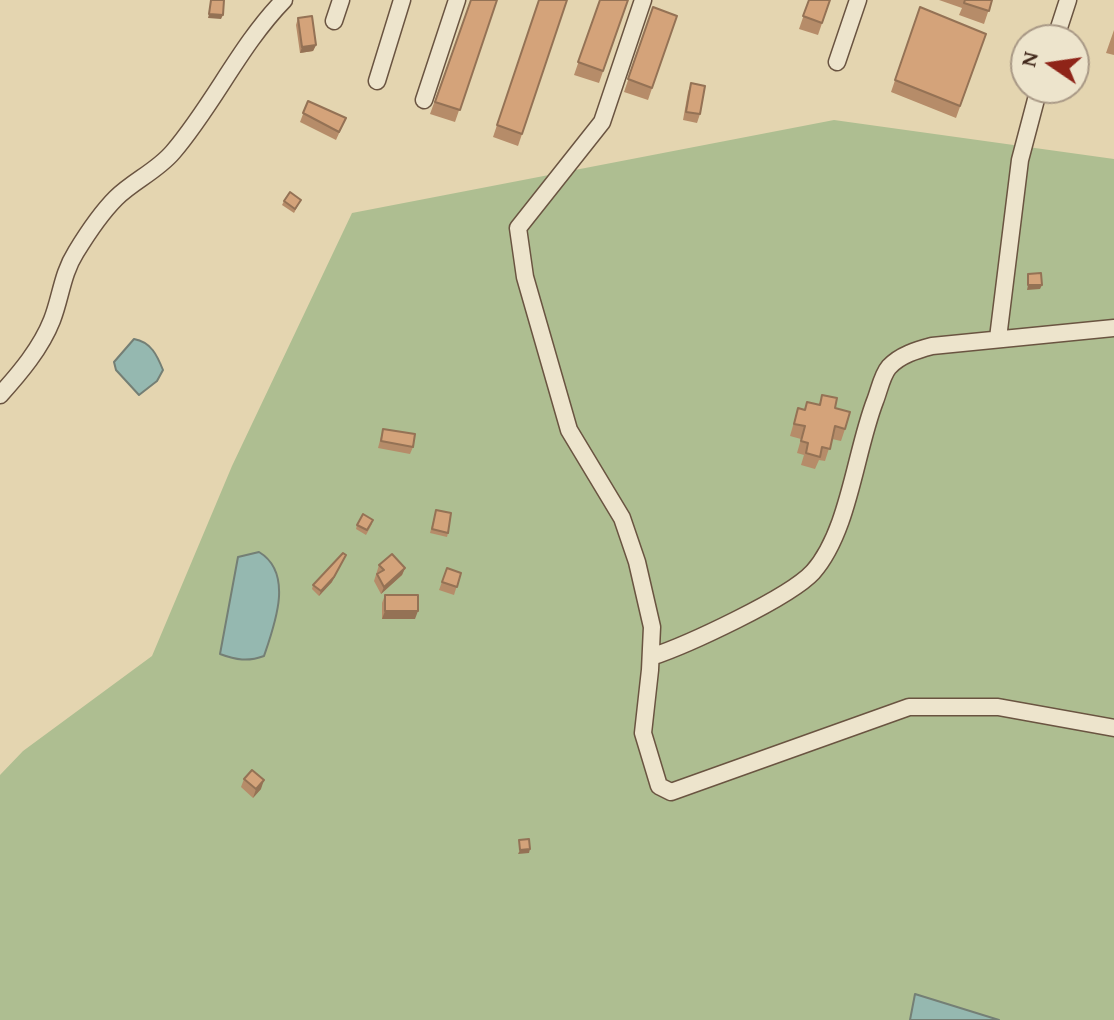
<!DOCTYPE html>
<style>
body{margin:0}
#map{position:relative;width:1114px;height:1020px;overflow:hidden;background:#e4d5b0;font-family:"Gentium Book Plus",serif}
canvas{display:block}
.north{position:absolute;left:1010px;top:24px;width:80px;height:80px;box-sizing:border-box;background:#ede4cc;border:2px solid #a99986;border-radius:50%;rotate:283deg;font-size:22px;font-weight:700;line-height:32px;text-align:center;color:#42291c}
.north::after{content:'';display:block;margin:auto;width:28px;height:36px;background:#8f2418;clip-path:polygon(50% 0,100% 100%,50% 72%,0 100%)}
</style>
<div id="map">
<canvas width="1114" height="1020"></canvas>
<div class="north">N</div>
</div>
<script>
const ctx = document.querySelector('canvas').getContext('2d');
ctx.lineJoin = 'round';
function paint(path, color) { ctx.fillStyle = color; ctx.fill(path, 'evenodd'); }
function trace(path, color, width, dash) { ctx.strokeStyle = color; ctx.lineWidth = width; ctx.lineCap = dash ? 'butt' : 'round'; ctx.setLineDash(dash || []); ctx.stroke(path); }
paint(new Path2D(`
 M 834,120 L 1114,159 L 1114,1020 L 0,1020 L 0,775 L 23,751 L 152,656 L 232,466 L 352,213 Z`), '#aebe91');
const water = new Path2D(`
 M 134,339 C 151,342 157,355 163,370 L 157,381 L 139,395 L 116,370 L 114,362 Z
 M 259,552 C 294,573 275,624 264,656 C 248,662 236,660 220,654 L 238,557 Z
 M 915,994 L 999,1020 L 910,1020 Z`);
paint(water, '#95b8b0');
trace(water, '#747f75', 2);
const minor = new Path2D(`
 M 643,0 L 602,122 L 518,228 L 525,277 L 569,430 L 622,518 L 637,562 L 652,627 L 650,670 L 643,733 L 659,786 L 671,792 L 909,707 L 998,707 L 1114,728
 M 334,21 L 341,0
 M 1055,40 L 1068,0
 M 837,62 L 858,0
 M 377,81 L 402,0
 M 424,100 L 457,0
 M 998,338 L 1020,160 L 1039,88
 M 0,395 C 20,373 41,348 52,320 C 61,297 62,274 76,252 C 87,234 101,213 116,198 C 133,181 157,171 173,152 C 214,104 240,45 284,0
 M 651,657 C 687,645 789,598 813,572 C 849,531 855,453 875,401 C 879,391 882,375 889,367 C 900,355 917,350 932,346 L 1114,328`);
trace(minor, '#6a5441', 19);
trace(minor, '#ede4cc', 16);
paint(new Path2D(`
 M 471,0 L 497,0 L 455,122 L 430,114 Z
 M 539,0 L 567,0 L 518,146 L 493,137 Z
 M 600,0 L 628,0 L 599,83 L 574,75 Z
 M 809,0 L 830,0 L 818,35 L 799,29 Z
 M 939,0 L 992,0 L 984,24 L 959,15 L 962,8 Z
 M 653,7 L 677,16 L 648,100 L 624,92 Z
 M 920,7 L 986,34 L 956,118 L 891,92 Z
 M 298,18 L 316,45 L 313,51 L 300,53 L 296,25 Z
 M 1114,30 L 1114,55 L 1106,53 Z
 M 691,83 L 700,114 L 697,123 L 683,120 L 688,92 Z
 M 308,101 L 346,118 L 336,140 L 300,122 Z
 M 301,200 L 294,213 L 282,205 L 284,201 Z
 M 822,395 L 835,408 L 845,429 L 841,441 L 832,439 L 825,461 L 819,460 L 815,469 L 801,465 L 804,455 L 797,453 L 801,439 L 790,436 L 798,408 L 804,410 L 807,402 L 819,405 Z
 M 383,429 L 413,447 L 410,454 L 378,448 Z
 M 435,514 L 448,533 L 447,537 L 430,533 Z
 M 372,524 L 366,535 L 356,529 L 357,525 Z
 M 379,565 L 405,568 L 402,575 L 381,594 L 374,581 Z
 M 447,568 L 461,573 L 454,595 L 439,590 Z
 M 332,582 L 319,596 L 312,589 L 313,585 Z
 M 385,595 L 415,619 L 382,619 L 382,603 Z
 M 244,779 L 261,789 L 253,798 L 241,787 Z`), '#b68c69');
paint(new Path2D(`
 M 209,14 L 223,15 L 221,19 L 208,18 Z
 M 316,45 L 313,51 L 300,53 L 302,47 Z
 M 1028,285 L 1042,285 L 1040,289 L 1027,290 Z
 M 344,559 L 332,582 L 319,596 L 321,591 Z
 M 405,568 L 402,575 L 381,594 L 384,587 Z
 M 385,611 L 418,611 L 415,619 L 382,619 Z
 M 264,780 L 261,789 L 253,798 L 256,789 Z
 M 530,849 L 529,853 L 518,854 L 520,850 Z`), '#947255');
const building = new Path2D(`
 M 211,0 L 224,0 L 223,15 L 209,14 Z
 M 471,0 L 497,0 L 460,110 L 435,102 Z
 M 539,0 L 567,0 L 522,134 L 497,125 Z
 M 600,0 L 628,0 L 603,71 L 578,62 Z
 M 809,0 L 830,0 L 822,23 L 803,16 Z
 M 965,0 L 992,0 L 989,11 L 964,3 Z
 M 653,7 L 677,16 L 652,88 L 628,79 Z
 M 920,7 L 986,34 L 960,106 L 895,80 Z
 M 312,16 L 316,45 L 302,47 L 298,18 Z
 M 691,83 L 705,86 L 700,114 L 686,112 Z
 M 308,101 L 346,118 L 339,132 L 303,113 Z
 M 290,192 L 301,200 L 295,209 L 284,201 Z
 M 1041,273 L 1042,285 L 1028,285 L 1028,274 Z
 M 822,395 L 837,398 L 835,408 L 850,412 L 845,429 L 835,426 L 830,449 L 822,447 L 820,457 L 806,453 L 808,443 L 801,441 L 805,426 L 794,424 L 798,408 L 805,410 L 807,402 L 820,405 Z
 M 383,429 L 415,434 L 413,447 L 381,441 Z
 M 436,510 L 451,513 L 448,533 L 432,529 Z
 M 363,514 L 373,520 L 367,530 L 357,525 Z
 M 343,553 L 346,555 L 334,577 L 321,591 L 313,585 Z
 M 392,554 L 405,568 L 384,587 L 377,574 L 384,570 L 379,565 Z
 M 447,568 L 461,573 L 457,587 L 442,582 Z
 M 385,595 L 418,595 L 418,611 L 385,611 Z
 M 252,770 L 264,780 L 256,789 L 244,779 Z
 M 529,839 L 530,849 L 520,850 L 519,840 Z`);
paint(building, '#d4a37a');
trace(building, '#947255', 2);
</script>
